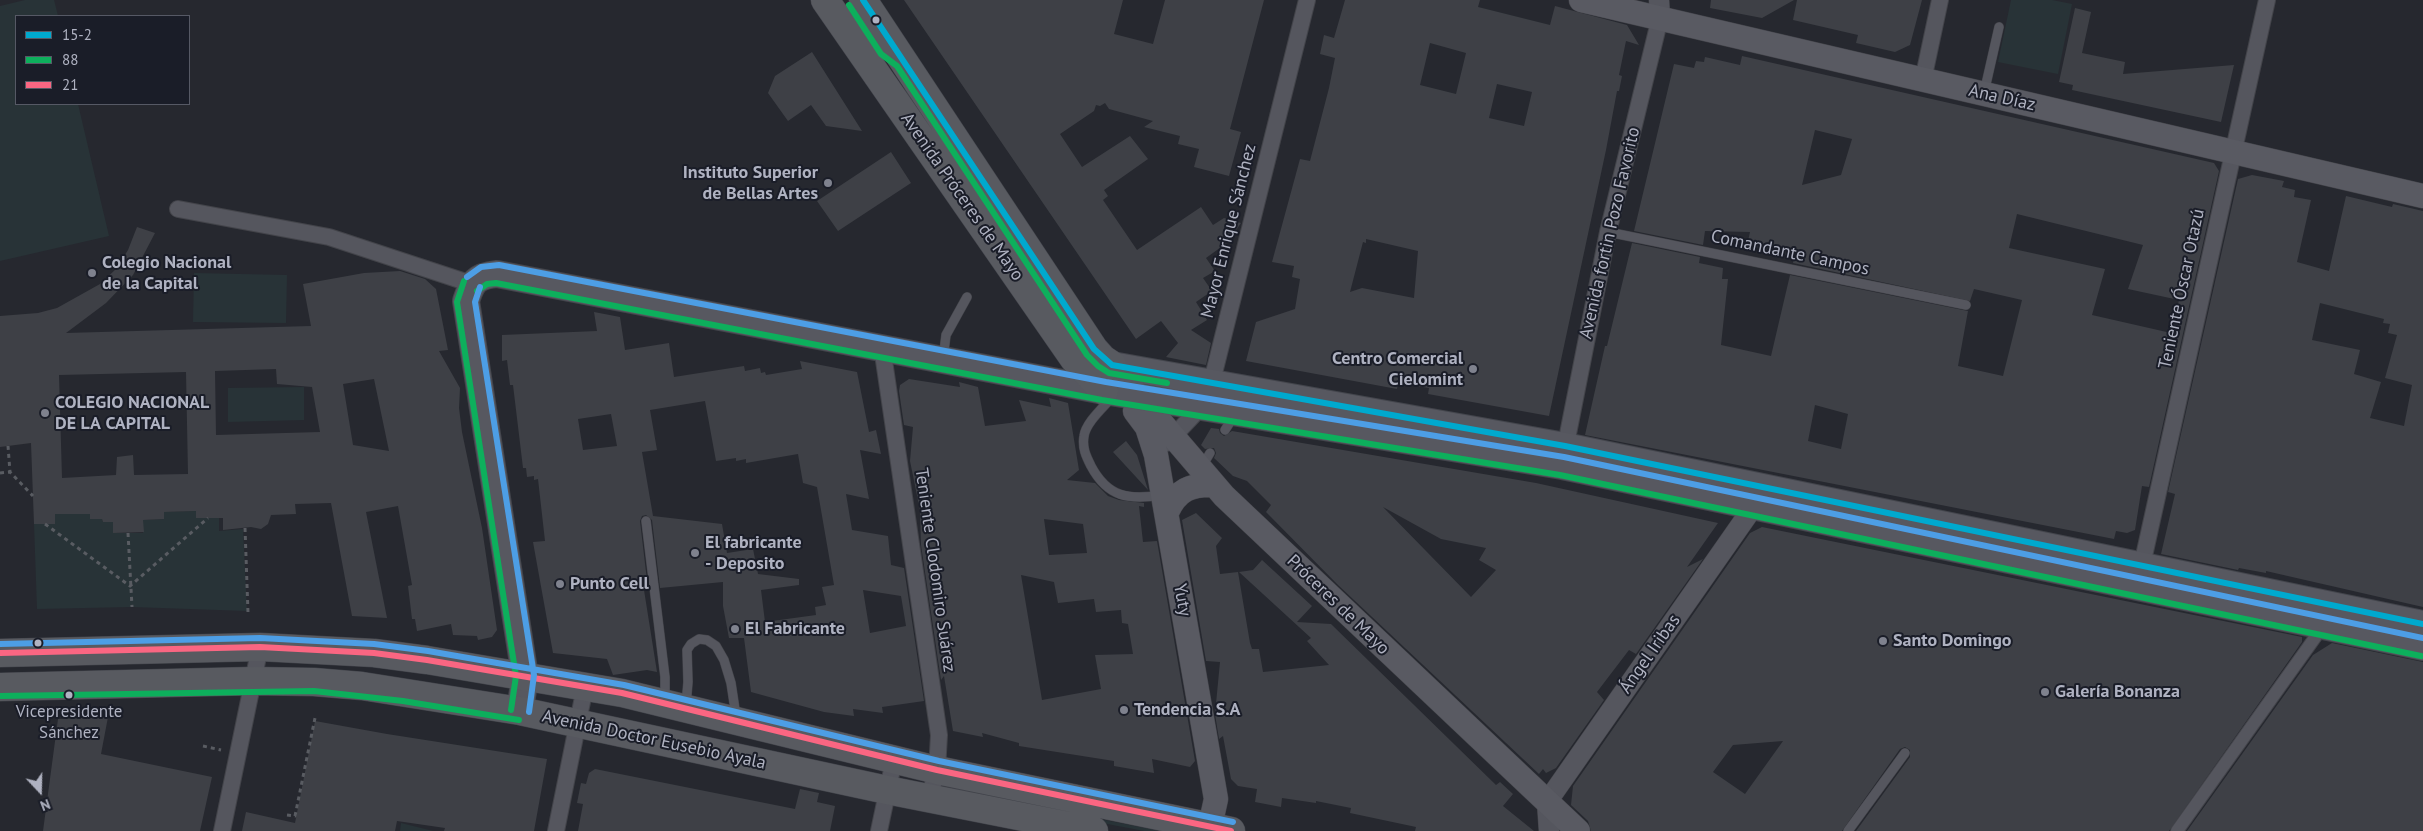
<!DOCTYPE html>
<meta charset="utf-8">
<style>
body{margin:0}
#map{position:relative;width:2423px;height:831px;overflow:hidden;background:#26282f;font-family:"PT Sans",sans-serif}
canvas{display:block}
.legend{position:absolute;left:15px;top:15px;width:175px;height:90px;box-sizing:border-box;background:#1a1d28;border:1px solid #565965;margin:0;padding:6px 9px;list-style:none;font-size:15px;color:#afb2c1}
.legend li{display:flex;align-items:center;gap:10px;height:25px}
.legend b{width:25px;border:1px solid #565965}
.north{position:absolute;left:15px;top:766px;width:50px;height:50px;-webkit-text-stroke:4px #1a1d28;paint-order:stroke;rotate:159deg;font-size:14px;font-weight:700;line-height:20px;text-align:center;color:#afb2c1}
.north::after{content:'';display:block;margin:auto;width:18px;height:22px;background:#afb2c1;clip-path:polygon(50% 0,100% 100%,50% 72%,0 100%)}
</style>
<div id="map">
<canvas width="2423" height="831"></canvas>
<ul class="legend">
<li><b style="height:6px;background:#00a9ce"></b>15-2</li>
<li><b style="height:6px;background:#0daf5c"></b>88</li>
<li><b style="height:6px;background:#fa6682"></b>21</li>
</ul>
<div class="north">N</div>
</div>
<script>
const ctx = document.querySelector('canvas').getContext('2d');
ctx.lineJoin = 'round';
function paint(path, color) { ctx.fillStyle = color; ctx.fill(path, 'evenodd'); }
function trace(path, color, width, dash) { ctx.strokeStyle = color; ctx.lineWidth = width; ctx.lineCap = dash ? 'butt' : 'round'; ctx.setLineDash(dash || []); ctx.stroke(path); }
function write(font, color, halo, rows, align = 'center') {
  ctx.font = font + ' "PT Sans",sans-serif'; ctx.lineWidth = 4; ctx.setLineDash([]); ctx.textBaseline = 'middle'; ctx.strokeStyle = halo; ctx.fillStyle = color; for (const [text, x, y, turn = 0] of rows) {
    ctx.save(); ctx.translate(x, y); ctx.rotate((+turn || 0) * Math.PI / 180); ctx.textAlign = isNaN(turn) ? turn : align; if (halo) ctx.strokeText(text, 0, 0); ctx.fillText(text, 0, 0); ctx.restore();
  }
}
paint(new Path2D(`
 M 25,0 L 54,0 L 58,16 L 16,16 L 16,104 L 78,104 L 109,236 L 0,261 L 0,6 Z
 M 2011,0 L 2052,0 L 2072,4 L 2058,74 L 1998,62 Z
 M 194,273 L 287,275 L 286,323 L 193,322 Z
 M 304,387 L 304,420 L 228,422 L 228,388 Z
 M 196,511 L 197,518 L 219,518 L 219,531 L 243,529 L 247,611 L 132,607 L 37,609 L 34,524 L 55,524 L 55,514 L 90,514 L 91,519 L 102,519 L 103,522 L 113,522 L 113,533 L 143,533 L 143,520 L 164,519 L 164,512 Z
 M 956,791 L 1161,831 L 1144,831 L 955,795 Z
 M 401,823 L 433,831 L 400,831 Z`), '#283337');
paint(new Path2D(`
 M 904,0 L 1123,0 L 1114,34 L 1153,44 L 1165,0 L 1264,0 L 1230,129 L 1241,132 L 1229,176 L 1194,167 L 1199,149 L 1178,144 L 1180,136 L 1144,127 L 1153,121 L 1109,109 L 1105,103 L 1100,106 L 1096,105 L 1094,111 L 1060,134 L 1082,167 L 1130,136 L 1148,159 L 1104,190 L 1108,196 L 1103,200 L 1137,250 L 1201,207 L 1213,225 L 1224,218 L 1241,223 L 1228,242 L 1206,258 L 1215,271 L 1203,278 L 1212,291 L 1196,302 L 1207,320 L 1191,330 L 1211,343 L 1206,365 L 1166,357 L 1178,343 L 1161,321 L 1136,339 Z
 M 1345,0 L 1480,0 L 1478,7 L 1550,25 L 1555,6 L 1627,25 L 1639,45 L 1626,41 L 1619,75 L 1622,76 L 1619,91 L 1617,91 L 1606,150 L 1549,416 L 1428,394 L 1429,388 L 1398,383 L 1397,389 L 1246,361 L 1256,322 L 1295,309 L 1300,279 L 1292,277 L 1294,266 L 1272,262 L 1300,159 L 1310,161 L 1329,88 L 1335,58 L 1320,54 L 1324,35 L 1334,38 ZM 1430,43 L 1466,53 L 1456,94 L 1420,85 ZM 1497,84 L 1532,92 L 1524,126 L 1489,118 ZM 1366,239 L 1418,251 L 1414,298 L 1362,288 L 1350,292 L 1363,242 L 1366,243 Z
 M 1711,0 L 1794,0 L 1762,18 L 1710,8 Z
 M 1797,0 L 1922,0 L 1910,45 L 1895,52 L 1856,43 L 1858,35 L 1793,20 Z
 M 2075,8 L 2091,12 L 2082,53 L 2125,62 L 2123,74 L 2234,65 L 2221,122 L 2072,90 L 2073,85 L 2059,82 Z
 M 812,52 L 862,131 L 826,126 L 811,105 L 788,121 L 768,93 L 775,76 Z
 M 1742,56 L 2214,163 L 2219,171 L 2149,487 L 2142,486 L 2135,530 L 2127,533 L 2116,531 L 2114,539 L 1585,435 L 1605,346 L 1607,346 L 1632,243 L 1700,257 L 1699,263 L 1723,268 L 1722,279 L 1728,279 L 1721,345 L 1771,356 L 1790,275 L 1968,311 L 1958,366 L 2003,376 L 2022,300 L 1974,289 L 1970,301 L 1793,263 L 1794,258 L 1747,245 L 1750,232 L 1705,231 L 1703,245 L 1634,231 L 1674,64 L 1694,68 L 1696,61 L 1704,62 L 1705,57 L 1740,65 ZM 1815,130 L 1852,139 L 1841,175 L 1802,185 ZM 2017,214 L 2143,245 L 2128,289 L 2179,300 L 2171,333 L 2092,315 L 2105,269 L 2009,248 ZM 1815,405 L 1848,414 L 1841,449 L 1808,441 Z
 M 891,152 L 911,183 L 838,231 L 817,201 Z
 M 2252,175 L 2284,181 L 2282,187 L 2295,190 L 2294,197 L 2311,200 L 2297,262 L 2329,271 L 2346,196 L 2392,207 L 2393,204 L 2423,211 L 2423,607 L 2266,571 L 2266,573 L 2239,568 L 2238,570 L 2161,554 L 2175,494 L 2168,492 L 2238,179 ZM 2320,303 L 2384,319 L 2383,323 L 2390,324 L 2388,333 L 2397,335 L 2385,378 L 2412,385 L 2404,426 L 2370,418 L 2381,382 L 2354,374 L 2360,350 L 2312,340 Z
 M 137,227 L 155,233 L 133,275 L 106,303 L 66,333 L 311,326 L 303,284 L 364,273 L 400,271 L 425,279 L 436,289 L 448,350 L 439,351 L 460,388 L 459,408 L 462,432 L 482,528 L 497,630 L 492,637 L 478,640 L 477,636 L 453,635 L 451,624 L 417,631 L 415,619 L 412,619 L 408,586 L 412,585 L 398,506 L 366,512 L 387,618 L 352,616 L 331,503 L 295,504 L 296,514 L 271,515 L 268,524 L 261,529 L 251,527 L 223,530 L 223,518 L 196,518 L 196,511 L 164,512 L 164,519 L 143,520 L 144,532 L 113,533 L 113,522 L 103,522 L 102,519 L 90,519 L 90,514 L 55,514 L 55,524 L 34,524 L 31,443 L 0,447 L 0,316 L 38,313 L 57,308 L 100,284 L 116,269 L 128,250 ZM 276,369 L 277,384 L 312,387 L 320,432 L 216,435 L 215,371 ZM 186,372 L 188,474 L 134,475 L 133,455 L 117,457 L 116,475 L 62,478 L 59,375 ZM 374,379 L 389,451 L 353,445 L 343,384 Z
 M 594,312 L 620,317 L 625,350 L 669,343 L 674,377 L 744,366 L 745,371 L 760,368 L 761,373 L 765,372 L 766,375 L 802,369 L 800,361 L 857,372 L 869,432 L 876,430 L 881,454 L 860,450 L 869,499 L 846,494 L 852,530 L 888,536 L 891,565 L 904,568 L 924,701 L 882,707 L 883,713 L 853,709 L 854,716 L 824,712 L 751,692 L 744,638 L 729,638 L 723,606 L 723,582 L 660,588 L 652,520 L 646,515 L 642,516 L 640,521 L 648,589 L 644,590 L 657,672 L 647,670 L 613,675 L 607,659 L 553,653 L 533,542 L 545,541 L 538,479 L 534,480 L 534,476 L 527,477 L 526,468 L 523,468 L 513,385 L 510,385 L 507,360 L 502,361 L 502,335 L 597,331 ZM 705,401 L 716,461 L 736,458 L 736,461 L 746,459 L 746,463 L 798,454 L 803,483 L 817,487 L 834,585 L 822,587 L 826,605 L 815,607 L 816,615 L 765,622 L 761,590 L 799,585 L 799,579 L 758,574 L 753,549 L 727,553 L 722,524 L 653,516 L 642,452 L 657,450 L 650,410 ZM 611,414 L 617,446 L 583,450 L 578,419 ZM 863,590 L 901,596 L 906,626 L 870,633 Z
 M 909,379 L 960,387 L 959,382 L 978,387 L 985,426 L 1026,421 L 1019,400 L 1051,407 L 1049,398 L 1068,403 L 1079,470 L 1067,480 L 1095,483 L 1108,496 L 1119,500 L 1144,503 L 1144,507 L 1139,506 L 1143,542 L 1157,541 L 1195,761 L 1190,767 L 1152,759 L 1154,773 L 1114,766 L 1114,761 L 1019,746 L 1019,743 L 982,733 L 983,737 L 953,731 L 944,676 L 941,680 L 921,545 L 920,510 L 910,461 L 913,427 L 904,425 L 899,391 L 900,385 ZM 1044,519 L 1083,524 L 1087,553 L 1049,555 ZM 1021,575 L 1054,582 L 1058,603 L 1094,599 L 1096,612 L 1121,610 L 1122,623 L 1128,624 L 1133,654 L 1095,655 L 1101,689 L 1042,700 Z
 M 1211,428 L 1219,429 L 1220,433 L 1224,436 L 1232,431 L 1536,483 L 1718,523 L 1687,567 L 1703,559 L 1636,654 L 1629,650 L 1597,692 L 1604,700 L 1556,768 L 1546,773 L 1543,769 L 1539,774 L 1338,585 L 1266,512 L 1271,505 L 1247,481 L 1233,476 L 1214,458 L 1216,453 L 1214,448 L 1205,449 L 1201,445 ZM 1383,507 L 1441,539 L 1486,548 L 1479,560 L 1496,570 L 1471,597 Z
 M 1126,441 L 1137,455 L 1148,490 L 1113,452 Z
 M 1196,513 L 1222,538 L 1216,546 L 1220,574 L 1238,572 L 1250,643 L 1252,649 L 1259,649 L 1263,672 L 1329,665 L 1307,641 L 1311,638 L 1239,572 L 1253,570 L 1262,560 L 1312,606 L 1297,622 L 1331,624 L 1496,785 L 1500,782 L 1513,794 L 1503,806 L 1534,831 L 1415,831 L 1416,827 L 1350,813 L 1351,808 L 1316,801 L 1316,803 L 1282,798 L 1281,807 L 1255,802 L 1257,789 L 1238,786 L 1231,779 L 1223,736 L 1219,739 L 1215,714 L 1220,662 L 1206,661 L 1182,520 Z
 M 1762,527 L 2302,637 L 2302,642 L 2169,831 L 1856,831 L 1910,757 L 1910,750 L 1905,747 L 1900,749 L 1842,831 L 1591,831 L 1588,821 L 1571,805 L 1573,786 L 1750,533 ZM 1783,741 L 1745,794 L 1713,772 L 1733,745 Z
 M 2332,643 L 2423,662 L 2423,831 L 2187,831 L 2313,655 Z
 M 108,717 L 101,754 L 212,777 L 200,831 L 43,831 L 58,719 Z
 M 315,721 L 387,734 L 547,759 L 534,831 L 444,831 L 445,828 L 397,821 L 395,831 L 242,831 L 246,812 L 295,823 Z
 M 595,769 L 795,809 L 800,789 L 819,793 L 817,802 L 835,806 L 830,831 L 578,831 L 583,804 L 577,803 L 581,783 L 586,784 L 589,773 Z`), '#3e4046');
const service = new Path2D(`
 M 1984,93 L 1999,27
 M 1608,232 L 1966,305
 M 943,359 L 946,335 L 967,297
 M 1113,396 C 1104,407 1086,422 1084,436 C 1082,448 1086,456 1091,466 C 1108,498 1129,500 1162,495
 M 1225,430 L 1234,416
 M 1201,468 L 1210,453
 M 646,521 L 665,677 L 665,701
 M 686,705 L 688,682 L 687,650 L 691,644 L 699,639 L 707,640 L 716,646 L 724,660 L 731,683 L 736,716
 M 1848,831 L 1905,753`);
const pedestrian = new Path2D(`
 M 2177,831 L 2324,625`);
const minor = new Path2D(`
 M 1923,80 L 1940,0
 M 178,209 L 329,237 L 472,284
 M 882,347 L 939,735 L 937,770 L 929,798
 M 1167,443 L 1201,407 L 1212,381 L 1307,0
 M 1564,454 L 1608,232 L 1660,18
 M 2140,574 L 2267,0
 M 222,831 L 260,647
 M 556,831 L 585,687
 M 879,831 L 894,760`);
const tertiary = new Path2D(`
 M 1659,0 L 1660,18
 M 1549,831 L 1547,802 L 1754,506`);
const secondary = new Path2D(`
 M 1581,0 L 2423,196
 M 1112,365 L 1224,496 L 1578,831
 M 1135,411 L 1147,427 L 1156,455 L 1216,799 L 1209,831
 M 1167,512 C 1177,490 1191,484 1214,485 L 1217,488`);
const primary = new Path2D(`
 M 1112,365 L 1565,446 L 2423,624
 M 520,711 L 525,676 L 466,301 C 472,282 476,276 497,274 L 1104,391 L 1562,466 L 2423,647`);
const trunk = new Path2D(`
 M 825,0 L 1074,359 L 1104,391
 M 863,0 L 1094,349 L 1103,359 L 1112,365
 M 0,653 L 260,647 L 374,653 L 427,660 L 622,693 L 937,770 L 1231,831
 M 0,687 L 253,681 L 314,682 L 362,686 L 520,711 L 887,790 L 1094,831`);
trace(service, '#43444a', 10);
trace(pedestrian, '#43444a', 14);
trace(minor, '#43444a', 18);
trace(tertiary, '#43444a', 21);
trace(secondary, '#43444a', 25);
trace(primary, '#43454c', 28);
trace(trunk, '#42444b', 29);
trace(new Path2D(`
 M 8,446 L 10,472 L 33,496
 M 0,473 L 10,472
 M 45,524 L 130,586 L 208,518
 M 245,528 L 248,613
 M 128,533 L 132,607
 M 203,746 L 221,750
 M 287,815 L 295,816 L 315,718`), '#595c62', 3, [4, 4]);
trace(service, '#55565e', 9);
trace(pedestrian, '#55565e', 12);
trace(minor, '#55565e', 16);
trace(tertiary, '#55565e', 20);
trace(secondary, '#595a62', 24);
trace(primary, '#575860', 26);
trace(trunk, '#585a60', 28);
trace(new Path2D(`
 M 863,0 L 1094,349 L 1112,365 L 1565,446 L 2423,624`), '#00a9ce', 6);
trace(new Path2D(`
 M 849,5 L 881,54 L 897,66 L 1087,355 L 1098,366 L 1109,373 L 1167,383
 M 464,281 L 457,302 L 516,676 L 511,710
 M 477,291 L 487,284 L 496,283 L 1102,400 L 1560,475 L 2421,656
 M 0,696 L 314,691 L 403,701 L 519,720`), '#0daf5c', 6);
trace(new Path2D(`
 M 0,653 L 260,647 L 374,653 L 427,660 L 622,693 L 937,770 L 1231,831`), '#fa6682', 6);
trace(new Path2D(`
 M 467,277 L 481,267 L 499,265 L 1106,382 L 1564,457 L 2423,638
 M 480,287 L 475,302 L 534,675 L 529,712
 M 0,644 L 260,638 L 374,644 L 428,651 L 624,685 L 939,761 L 1233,822`), '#4d9ee5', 6);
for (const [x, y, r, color] of [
 [876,20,4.5,"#afb2c1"],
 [828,183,5,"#7f828e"],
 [92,273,5,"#7f828e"],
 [1473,369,5,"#7f828e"],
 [45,413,5,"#7f828e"],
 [695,553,5,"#7f828e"],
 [560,584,5,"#7f828e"],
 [735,629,5,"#7f828e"],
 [1883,641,5,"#7f828e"],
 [38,643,4.5,"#afb2c1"],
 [2045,692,5,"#7f828e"],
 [69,695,4.5,"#afb2c1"],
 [1124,710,5,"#7f828e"]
]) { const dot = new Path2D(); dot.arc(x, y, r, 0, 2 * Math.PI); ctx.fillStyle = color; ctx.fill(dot); trace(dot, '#1a1d28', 2); }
write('17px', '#afb2c1', '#1a1d28', [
 ["Vicepresidente",69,712],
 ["Sánchez",69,733]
]);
write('18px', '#afb2c1', '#1a1d28', [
 ["Ana Díaz",2002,98,13],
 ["Avenida Próceres de Mayo",962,197,55],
 ["Mayor Enrique Sánchez",1229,231,-76],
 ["Avenida fortin Pozo Favorito",1610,233,-77],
 ["Comandante Campos",1790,253,12],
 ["Teniente Óscar Otazú",2182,289,-78],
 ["Teniente Clodomiro Suárez",935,570,82],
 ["Yuty",1182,600,80],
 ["Próceres de Mayo",1338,605,44],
 ["Ángel Iribas",1650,654,-55],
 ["Avenida Doctor Eusebio Ayala",654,740,12]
]);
write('bold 18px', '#afb2c1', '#1a1d28', [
 ["Instituto Superior",818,173,"right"],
 ["de Bellas Artes",818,194,"right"],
 ["Colegio Nacional",102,263],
 ["de la Capital",102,284],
 ["Centro Comercial",1463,359,"right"],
 ["Cielomint",1463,380,"right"],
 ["COLEGIO NACIONAL",55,403],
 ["DE LA CAPITAL",55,424],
 ["El fabricante",705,543],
 ["- Deposito",705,564],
 ["Punto Cell",570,584],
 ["El Fabricante",745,629],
 ["Santo Domingo",1893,641],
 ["Galería Bonanza",2055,692],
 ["Tendencia S.A",1134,710]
], 'left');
</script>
